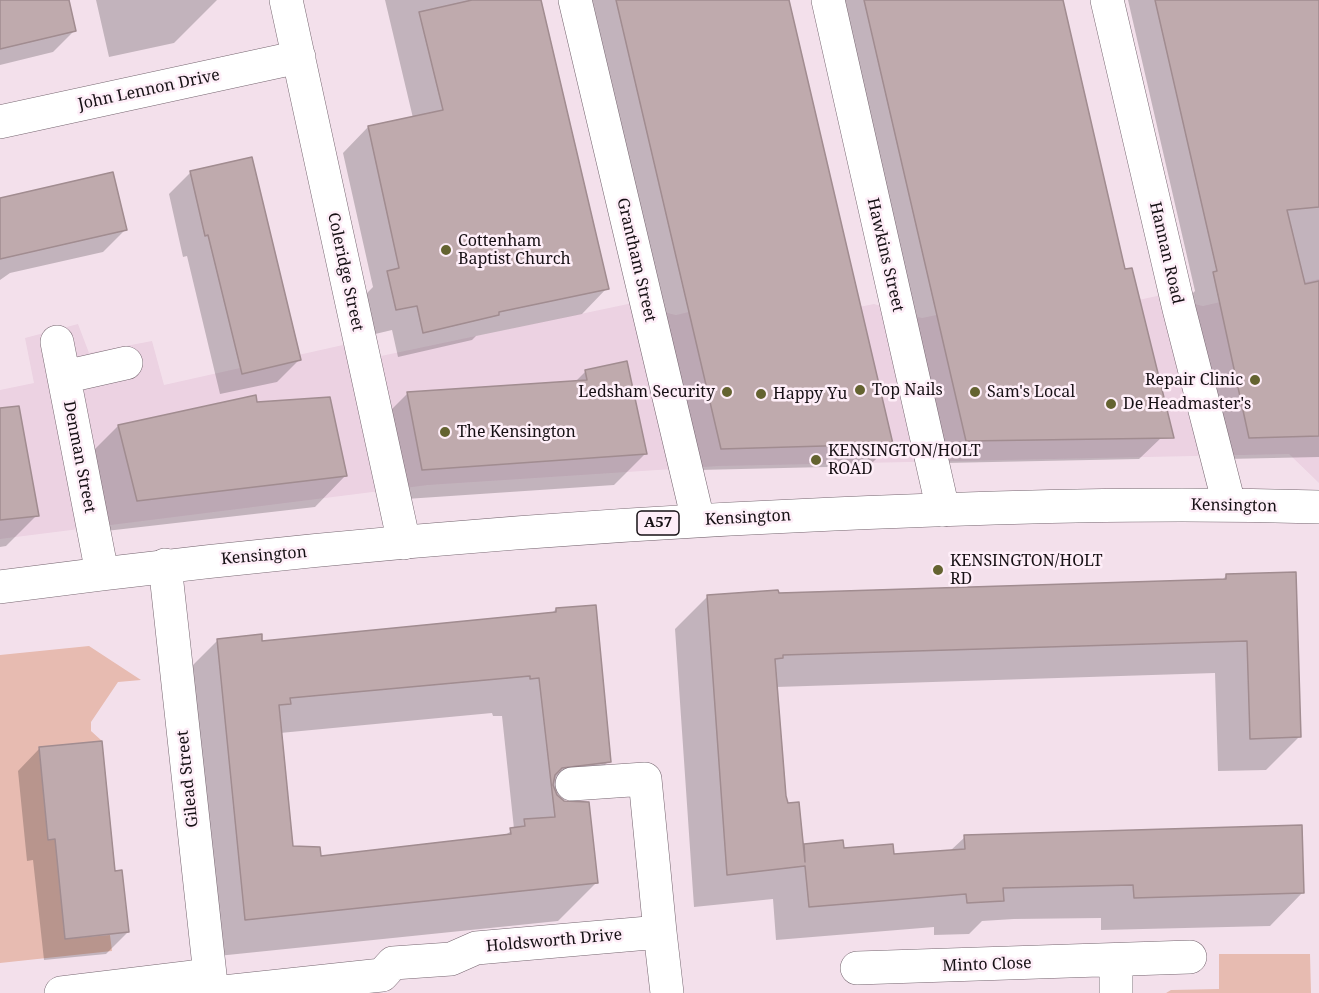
<!DOCTYPE html>
<style>
body{margin:0}
canvas{display:block;background:#f3e0eb}
</style>
<canvas width="1319" height="993"></canvas>
<script>
const ctx = document.querySelector('canvas').getContext('2d');
ctx.lineJoin = 'round';
function paint(path, color) { ctx.fillStyle = color; ctx.fill(path, 'evenodd'); }
function trace(path, color, width, dash) { ctx.strokeStyle = color; ctx.lineWidth = width; ctx.lineCap = dash ? 'butt' : 'round'; ctx.setLineDash(dash || []); ctx.stroke(path); }
function write(font, color, halo, rows, align = 'center') {
  ctx.font = font + ' "Noto Serif",serif'; ctx.lineWidth = 5; ctx.setLineDash([]); ctx.textBaseline = 'middle'; ctx.strokeStyle = halo; ctx.fillStyle = color; for (const [text, x, y, turn = 0] of rows) {
    ctx.save(); ctx.translate(x, y); ctx.rotate((+turn || 0) * Math.PI / 180); ctx.textAlign = isNaN(turn) ? turn : align; if (halo) ctx.strokeText(text, 0, 0); ctx.fillText(text, 0, 0); ctx.restore();
  }
}
paint(new Path2D(`
 M 1319,279 L 1319,483 L 1289,454 L 719,466 L 428,485 L 0,539 L 0,390 L 34,383 L 25,338 L 78,324 L 89,353 L 152,341 L 164,385 L 343,345 L 381,356 L 628,304 L 676,315 L 769,293 L 774,324 L 874,304 L 922,318 L 1015,298 L 1022,325 L 1157,296 L 1203,306 Z`), '#ecd2e2');
paint(new Path2D(`
 M 89,646 L 141,680 L 118,682 L 91,722 L 91,731 L 102,741 L 39,748 L 48,840 L 101,835 L 105,872 L 59,877 L 65,939 L 110,935 L 112,951 L 0,963 L 0,655 Z
 M 1219,954 L 1310,954 L 1311,993 L 1166,993 L 1171,990 L 1219,989 Z`), '#e7bbb1');
paint(new Path2D(`
 M 0,0 L 67,0 L 75,30 L 53,52 L 0,65 Z
 M 96,0 L 217,0 L 174,43 L 109,57 Z
 M 385,0 L 540,0 L 607,288 L 582,314 L 476,336 L 472,340 L 398,357 L 392,330 L 371,335 L 363,297 L 373,287 L 343,153 L 368,127 L 413,118 Z
 M 590,0 L 787,0 L 891,444 L 869,466 L 699,470 Z
 M 837,0 L 1061,0 L 1162,437 L 1139,459 L 944,463 Z
 M 1128,0 L 1319,0 L 1319,457 L 1227,459 L 1191,295 L 1195,291 Z
 M 190,173 L 299,360 L 277,382 L 220,394 L 187,256 L 183,257 L 169,194 Z
 M 0,200 L 125,230 L 103,252 L 10,273 L 0,280 Z
 M 586,371 L 645,454 L 614,485 L 391,500 L 377,424 L 408,393 L 575,382 Z
 M 256,404 L 345,476 L 315,507 L 106,531 L 87,457 L 118,426 Z
 M 0,442 L 37,515 L 6,546 L 0,547 Z
 M 1226,576 L 1299,737 L 1266,770 L 1218,771 L 1215,673 L 776,687 L 785,796 L 802,847 L 804,845 L 892,856 L 950,851 L 965,837 L 1303,892 L 1270,926 L 1101,930 L 1101,918 L 1014,919 L 982,921 L 969,934 L 934,935 L 934,927 L 776,940 L 773,899 L 694,907 L 675,629 L 708,596 L 1221,581 Z
 M 556,609 L 609,761 L 571,799 L 560,801 L 596,883 L 558,921 L 208,957 L 180,678 L 218,640 L 261,643 L 551,614 ZM 492,713 L 493,716 L 502,716 L 514,829 L 504,836 L 319,857 L 291,847 L 280,733 Z
 M 39,749 L 113,873 L 128,932 L 106,954 L 44,960 L 33,860 L 27,861 L 18,771 Z`), '#0003');
const building = new Path2D(`
 M 0,0 L 69,0 L 76,31 L 0,49 Z
 M 472,0 L 541,0 L 609,289 L 499,312 L 499,315 L 423,333 L 417,306 L 396,310 L 387,271 L 399,268 L 368,126 L 443,110 L 419,12 Z
 M 616,0 L 789,0 L 893,444 L 721,449 Z
 M 864,0 L 1063,0 L 1125,269 L 1132,268 L 1174,438 L 966,441 Z
 M 1155,0 L 1319,0 L 1319,207 L 1287,210 L 1305,284 L 1319,281 L 1319,436 L 1249,438 L 1213,272 L 1217,271 Z
 M 252,157 L 301,360 L 242,374 L 208,235 L 205,236 L 190,171 Z
 M 113,172 L 127,230 L 0,259 L 0,198 Z
 M 627,361 L 647,454 L 422,470 L 407,392 L 587,380 L 585,370 Z
 M 256,395 L 257,402 L 330,397 L 347,476 L 137,501 L 118,425 Z
 M 19,406 L 39,516 L 0,520 L 0,408 Z
 M 1296,572 L 1301,737 L 1250,739 L 1247,641 L 783,655 L 783,658 L 775,659 L 786,796 L 788,803 L 799,802 L 805,862 L 804,844 L 843,840 L 844,848 L 893,844 L 894,854 L 965,849 L 964,835 L 1302,825 L 1304,893 L 1134,898 L 1133,885 L 1048,887 L 1003,888 L 1004,901 L 967,903 L 966,894 L 809,907 L 805,866 L 727,875 L 707,595 L 778,590 L 779,593 L 1226,579 L 1226,574 Z
 M 596,605 L 611,762 L 562,768 L 555,775 L 553,785 L 557,795 L 564,801 L 589,802 L 598,883 L 245,920 L 217,639 L 262,634 L 262,641 L 556,612 L 556,608 ZM 530,676 L 530,679 L 539,678 L 555,817 L 524,819 L 525,826 L 510,828 L 511,834 L 321,856 L 320,847 L 293,846 L 279,705 L 291,704 L 290,698 Z
 M 102,741 L 115,871 L 122,870 L 129,932 L 65,939 L 55,839 L 48,840 L 39,747 Z`);
paint(building, '#bfaaad');
trace(building, '#a18c90', 1.5);
const minor = new Path2D(`
 M 286,0 L 404,543
 M 575,0 L 698,520
 M 828,0 L 943,510
 M 1107,0 L 1179,309 L 1229,504
 M 0,122 L 299,57
 M 57,342 L 102,573
 M 64,377 L 126,363
 M 165,565 L 212,993
 M 572,784 L 645,779 L 660,932
 M 857,968 L 1190,957
 M 61,993 L 210,975
 M 214,993 L 382,975 L 393,963 L 451,959 L 476,948 L 660,932 L 667,993
 M 1116,993 L 1116,961`);
const major = new Path2D(`
 M 0,587 C 277,550 555,526 834,514 C 995,507 1158,502 1319,507`);
trace(minor, '#766670', 34);
trace(major, '#766670', 34);
trace(minor, '#fff', 33);
trace(major, '#fff', 33);
for (const [x, y, r, color] of [
 [446,250,6,"#646330"],
 [1255,380,6,"#646330"],
 [860,390,6,"#646330"],
 [727,392,6,"#646330"],
 [975,392,6,"#646330"],
 [761,394,6,"#646330"],
 [1111,404,6,"#646330"],
 [445,432,6,"#646330"],
 [816,460,6,"#646330"],
 [938,570,6,"#646330"]
]) { const dot = new Path2D(); dot.arc(x, y, r, 0, 2 * Math.PI); ctx.fillStyle = color; ctx.fill(dot); trace(dot, '#feeef8', 2); }
for (const [x, y, w] of [
 [658,523,42]
]) { const box = new Path2D(); box.roundRect(x - w / 2, y - 12, w, 24, 4.5); ctx.fillStyle = '#feeef8'; ctx.fill(box); trace(box, '#161014', 1.5); }
write('bold 15px', '#161014', null, [
 ["A57",658,523]
]);
write('16px', '#161014', '#feeef8', [
 ["John Lennon Drive",149,90,-12],
 ["Hannan Road",1166,253,77],
 ["Hawkins Street",885,255,77],
 ["Grantham Street",636,260,77],
 ["Coleridge Street",345,272,78],
 ["Denman Street",79,457,79],
 ["Kensington",1234,506,1],
 ["Kensington",748,518,-3],
 ["Kensington",264,556,-5],
 ["Gilead Street",188,779,-96],
 ["Holdsworth Drive",554,941,-5],
 ["Minto Close",987,965,-2]
]);
write('16px', '#161014', '#feeef8', [
 ["Cottenham",458,241],
 ["Baptist Church",458,259],
 ["Repair Clinic",1243,380,"right"],
 ["Top Nails",872,390],
 ["Ledsham Security",715,392,"right"],
 ["Sam's Local",987,392],
 ["Happy Yu",773,394],
 ["De Headmaster's",1123,404],
 ["The Kensington",457,432],
 ["KENSINGTON/HOLT",828,451],
 ["ROAD",828,469],
 ["KENSINGTON/HOLT",950,561],
 ["RD",950,579]
], 'left');
</script>
